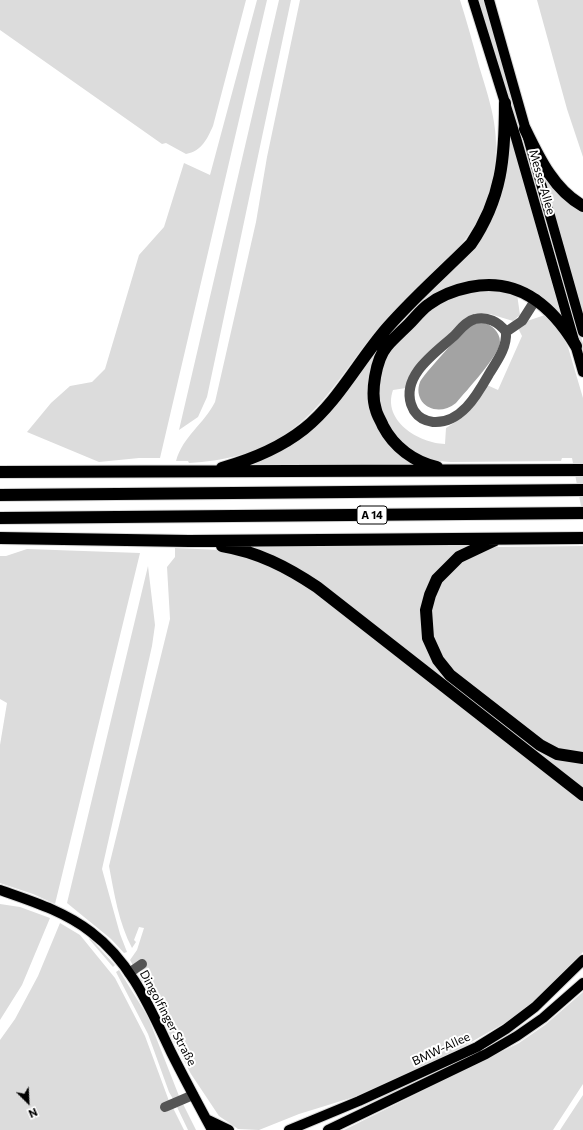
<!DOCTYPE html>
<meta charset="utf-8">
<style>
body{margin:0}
#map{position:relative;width:583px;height:1130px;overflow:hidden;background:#fff;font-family:Commissioner,sans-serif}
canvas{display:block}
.north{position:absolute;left:8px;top:1082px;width:40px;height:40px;-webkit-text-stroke:3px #fff;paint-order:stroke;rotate:156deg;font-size:11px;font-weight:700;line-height:16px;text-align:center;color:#000}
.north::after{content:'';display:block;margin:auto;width:14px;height:18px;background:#000;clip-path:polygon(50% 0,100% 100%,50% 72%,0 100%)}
</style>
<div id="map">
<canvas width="583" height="1130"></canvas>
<div class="north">N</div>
</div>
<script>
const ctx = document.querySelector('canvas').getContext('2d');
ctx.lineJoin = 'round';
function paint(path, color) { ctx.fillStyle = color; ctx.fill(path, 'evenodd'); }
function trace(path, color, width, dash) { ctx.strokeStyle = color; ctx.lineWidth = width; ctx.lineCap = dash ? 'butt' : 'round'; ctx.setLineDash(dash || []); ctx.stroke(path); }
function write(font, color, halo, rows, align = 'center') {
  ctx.font = font + ' Commissioner,sans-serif'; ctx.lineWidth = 4; ctx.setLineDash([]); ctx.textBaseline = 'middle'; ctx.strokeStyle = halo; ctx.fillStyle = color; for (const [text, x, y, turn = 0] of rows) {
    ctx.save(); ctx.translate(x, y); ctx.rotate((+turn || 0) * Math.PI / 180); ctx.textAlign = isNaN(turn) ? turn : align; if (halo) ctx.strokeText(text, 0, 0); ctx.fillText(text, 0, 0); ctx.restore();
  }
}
paint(new Path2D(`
 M 0,0 L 246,0 L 213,126 C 207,139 202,151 186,154 L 166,143 L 162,144 L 0,30 Z
 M 257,0 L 267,0 L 160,458 L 139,458 L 99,462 L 27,432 L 51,403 L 70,386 L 92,382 L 105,369 L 139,255 L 164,227 L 184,163 L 210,175 Z
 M 279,0 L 291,0 L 207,397 L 198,417 L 179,430 Z
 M 300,0 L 460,0 C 467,22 473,44 479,66 C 492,108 502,137 492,181 C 478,251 414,285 372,336 C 344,371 322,410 284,435 C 255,454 223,461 189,463 L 188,461 L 176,461 C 183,436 204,424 215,402 L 256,222 L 267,157 Z
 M 479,0 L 483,0 L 583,343 L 583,360 Z
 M 537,0 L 583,0 L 583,157 L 567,109 Z
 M 508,138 L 511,139 L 563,317 L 548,303 L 470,281 L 385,342 L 372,409 L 417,465 L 244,467 L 282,448 L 379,344 L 428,292 L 463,260 L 477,242 Z
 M 545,174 L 571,203 L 583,212 L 583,313 L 542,176 Z
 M 481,288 L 517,294 L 520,315 L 513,321 L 490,314 L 470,316 L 406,388 L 393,390 C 382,421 419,443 445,444 L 446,428 L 463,417 L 487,385 L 498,390 L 522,336 L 518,328 L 527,321 L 548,314 L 562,335 L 568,347 L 583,398 L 583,517 L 572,458 L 562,458 L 561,461 L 450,462 C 442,461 434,461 426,458 C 378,441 365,382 395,342 C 400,336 436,303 443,300 C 454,294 469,292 481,288 Z
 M 475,544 L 451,557 L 442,566 L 429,585 L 429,652 L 537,748 L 583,762 L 583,789 L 264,553 L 246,545 Z
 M 583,546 L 583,754 L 579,754 L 549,746 L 446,665 L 433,640 L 430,613 L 438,586 L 459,562 L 484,549 L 494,547 Z
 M 175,548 L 220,550 L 261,561 L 309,587 L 583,799 L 583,952 L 534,1002 L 510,1020 L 459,1049 L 354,1097 L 299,1114 L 259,1130 L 238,1129 L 219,1116 L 191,1074 L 130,960 L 137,950 L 144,928 L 139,927 L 134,940 L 136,942 L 132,948 C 119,924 114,893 109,866 L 170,619 L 167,567 L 175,557 Z
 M 27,549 L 140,553 L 55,904 L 33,894 L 0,883 L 0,745 L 7,703 L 0,699 L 0,556 L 6,556 Z
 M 148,566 L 155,625 L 152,646 L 102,869 L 120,934 L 127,952 L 124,953 L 111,939 L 67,903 Z
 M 0,904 L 20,907 L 50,918 L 22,985 L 0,1020 Z
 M 60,923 L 80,935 L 115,978 L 145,1036 L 169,1101 L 162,1104 L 166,1112 L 173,1108 L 184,1130 L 0,1130 L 0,1040 L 15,1019 L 38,976 Z
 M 90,938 L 115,965 L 113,967 L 89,939 Z
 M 119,970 L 148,1017 L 179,1096 L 173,1099 L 169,1092 L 148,1034 L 116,972 Z
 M 583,992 L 583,1084 L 553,1130 L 344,1130 L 519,1043 L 545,1025 Z
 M 583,1095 L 583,1130 L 560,1130 Z
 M 183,1104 L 196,1130 L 188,1130 L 177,1107 Z`), '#dcdcdc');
paint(new Path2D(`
 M 483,322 C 491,325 500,331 500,342 C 499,356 466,391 456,403 C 436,419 412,403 420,382 C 423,375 464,330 471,324 C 474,322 479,322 483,322 Z`), '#a3a3a3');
const major = new Path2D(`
 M 473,0 L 516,138 L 583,372
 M 489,0 L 583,332
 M 0,890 C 31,901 64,911 91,932 C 131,962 150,1008 171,1052 C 184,1078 198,1104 212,1130
 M 206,1119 L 229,1130
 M 289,1130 L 359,1101 L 477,1047 L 506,1029 L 535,1007 L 583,960
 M 328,1130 L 486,1054 L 517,1036 L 543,1018 L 583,983`);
const highway = new Path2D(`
 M 525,129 C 539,158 554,190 583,206
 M 437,467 C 414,462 394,447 383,426 C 381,421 377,415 376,410 C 370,393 376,359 387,346 C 394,338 402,331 409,324 C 415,318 421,310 428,305 C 441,295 455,290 470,287 C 519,277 552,306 576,346
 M 222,468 C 250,460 280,448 304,429 C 338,402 359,360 387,328 C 413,298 443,272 471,244 C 502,198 505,157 505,103
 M 0,472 L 583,470
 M 0,495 L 583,490
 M 0,518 L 583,513
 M 0,538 L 189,541 L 583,538
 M 495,540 L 459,557 L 437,579 L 430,595 L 426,610 L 428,638 L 438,660 L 450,675 L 540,745 L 557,754 L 583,758
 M 222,546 C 258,552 287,567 317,587 L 583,795`);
trace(major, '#dbdbdb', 12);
trace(highway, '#dbdbdb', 14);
trace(new Path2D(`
 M 506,332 C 499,322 487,316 475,319 C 466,321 460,330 454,336 C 435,353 402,375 411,404 C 412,406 413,410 415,412 C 419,418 426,421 433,422 C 461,424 477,395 489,374 C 497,361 507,348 506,332 L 522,321 L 536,299
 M 129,973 L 142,964
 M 165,1107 L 193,1095`), '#555', 10);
trace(major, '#000', 10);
trace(highway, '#000', 12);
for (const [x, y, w] of [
 [372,515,30]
]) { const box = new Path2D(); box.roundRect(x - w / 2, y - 9, w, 18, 3); ctx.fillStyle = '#fff'; ctx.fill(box); trace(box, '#000', 1); }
write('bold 11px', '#000', null, [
 ["A 14",372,515]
]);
write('12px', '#000', '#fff', [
 ["Messe-Allee",542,182,74],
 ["Dingolfinger Straße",168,1018,62],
 ["BMW-Allee",441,1049,-25]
]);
</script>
